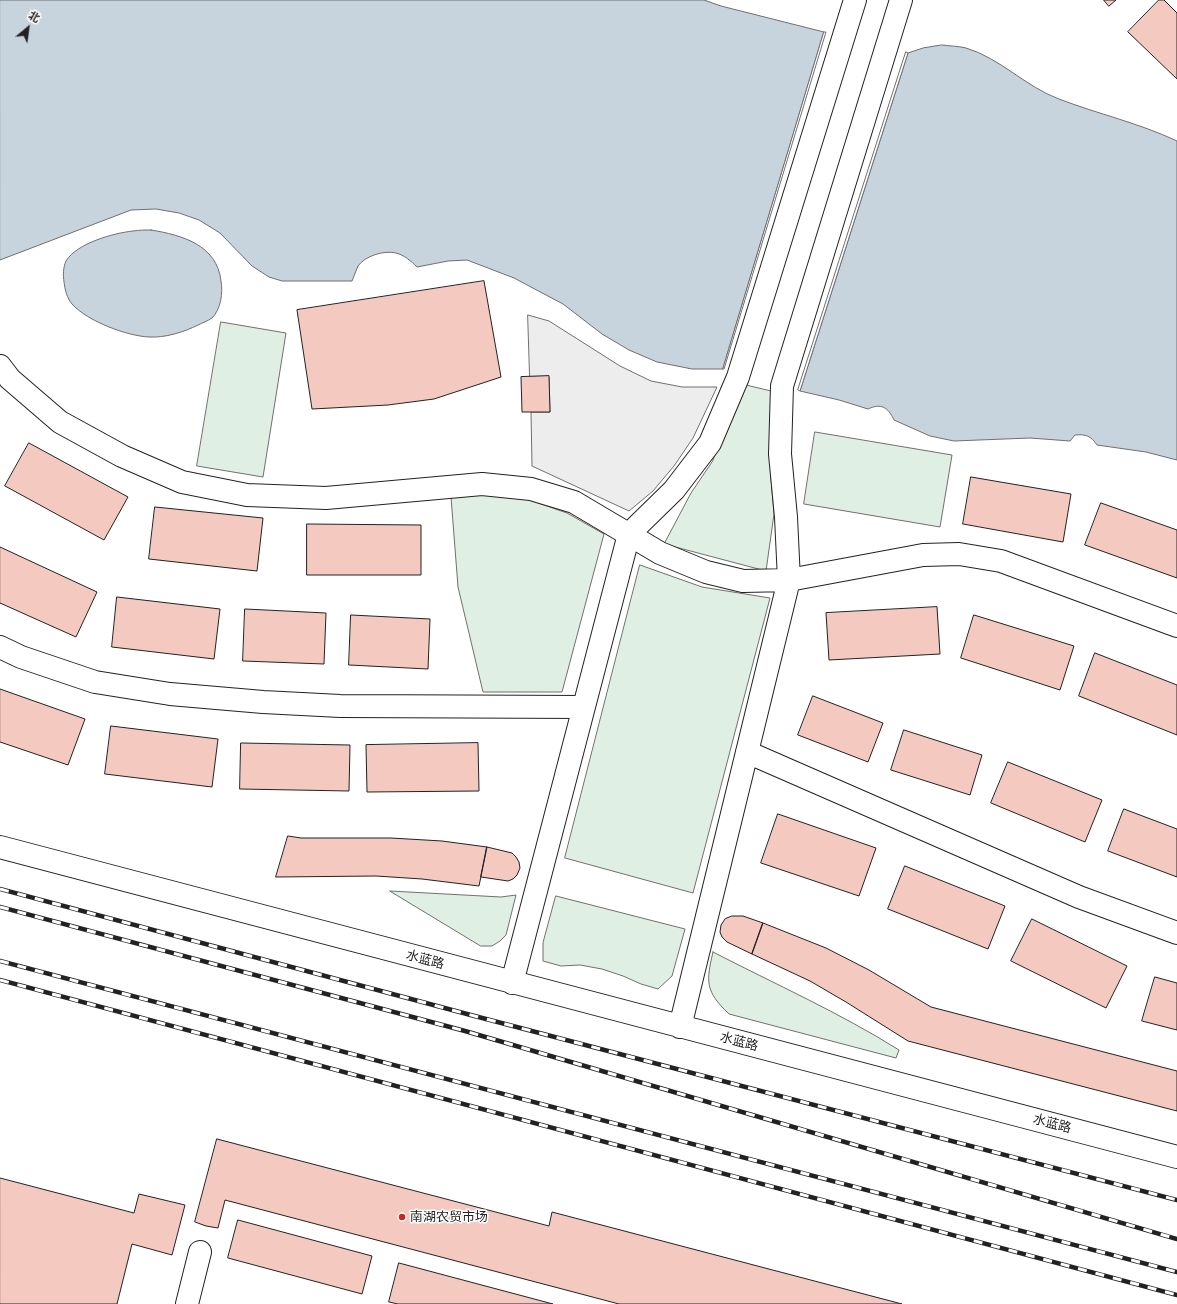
<!DOCTYPE html>
<meta charset="utf-8">
<style>
body{margin:0}
#map{position:relative;width:1177px;height:1304px;overflow:hidden;background:#fff;font-family:Rubik,"Noto Sans SC",sans-serif}
canvas{display:block}
.north{position:absolute;left:8px;top:8px;width:40px;height:40px;-webkit-text-stroke:3px #fff;paint-order:stroke;rotate:29deg;font-size:11px;font-weight:700;line-height:16px;text-align:center;color:#222}
.north::after{content:'';display:block;margin:auto;width:14px;height:18px;background:#222;clip-path:polygon(50% 0,100% 100%,50% 72%,0 100%)}
</style>
<div id="map">
<canvas width="1177" height="1304"></canvas>
<div class="north">北</div>
</div>
<script>
const ctx = document.querySelector('canvas').getContext('2d');
ctx.lineJoin = 'round';
function paint(path, color) { ctx.fillStyle = color; ctx.fill(path, 'evenodd'); }
function trace(path, color, width, dash) { ctx.strokeStyle = color; ctx.lineWidth = width; ctx.lineCap = dash ? 'butt' : 'round'; ctx.setLineDash(dash || []); ctx.stroke(path); }
function write(font, color, halo, rows, align = 'center') {
  ctx.font = font + ' Rubik,"Noto Sans SC",sans-serif'; ctx.lineWidth = 3; ctx.setLineDash([]); ctx.textBaseline = 'middle'; ctx.strokeStyle = halo; ctx.fillStyle = color; for (const [text, x, y, turn = 0] of rows) {
    ctx.save(); ctx.translate(x, y); ctx.rotate((+turn || 0) * Math.PI / 180); ctx.textAlign = isNaN(turn) ? turn : align; if (halo) ctx.strokeText(text, 0, 0); ctx.fillText(text, 0, 0); ctx.restore();
  }
}
const green = new Path2D(`
 M 221,322 L 286,333 L 263,477 L 197,466 Z
 M 746,385 L 771,391 L 771,479 L 774,514 L 766,571 L 664,544 L 691,493 L 712,462 Z
 M 815,432 L 952,455 L 940,527 L 804,504 Z
 M 490,493 L 530,500 L 567,513 L 604,534 L 562,692 L 483,692 L 458,587 L 451,497 Z
 M 640,565 L 702,587 L 770,598 L 693,893 L 565,858 Z
 M 390,891 L 501,897 L 516,895 L 506,935 L 500,941 L 492,946 L 481,946 Z
 M 556,896 L 685,929 L 672,976 L 658,989 L 641,984 L 623,976 L 602,969 L 580,965 L 561,966 L 543,961 L 543,943 Z
 M 713,952 C 775,984 840,1013 899,1050 L 896,1058 L 729,1014 C 705,991 706,982 713,952 Z`);
paint(green, '#e0efe3');
trace(green, '#6f6f6f', 1);
const parking = new Path2D(`
 M 528,315 L 549,321 L 620,366 L 651,381 L 682,387 L 717,387 L 693,438 L 674,466 L 653,491 L 629,511 L 532,466 L 531,412 L 550,412 L 549,377 L 530,377 Z`);
paint(parking, '#ededed');
trace(parking, '#6f6f6f', 1);
const water = new Path2D(`
 M 0,0 L 704,0 L 721,6 L 824,32 L 723,369 L 692,369 L 657,362 L 629,350 L 602,334 L 563,304 L 514,278 L 467,260 L 448,261 L 417,267 C 411,261 404,255 396,253 C 384,250 365,256 358,266 C 356,271 354,276 352,281 L 282,281 L 269,277 L 252,266 L 220,233 L 199,220 L 179,213 L 156,209 L 131,210 L 0,260 Z
 M 942,45 C 949,46 958,46 966,48 C 1000,58 1026,87 1059,99 C 1098,114 1139,123 1177,141 L 1177,460 L 1146,452 L 1097,445 C 1091,436 1086,434 1075,435 L 1070,441 L 1030,438 L 954,441 L 930,436 L 894,420 C 888,407 881,403 868,409 L 839,400 L 800,391 L 908,53 L 923,48 Z
 M 151,230 C 182,235 217,245 221,281 C 223,293 221,309 212,318 C 208,321 202,323 198,325 C 184,332 165,338 149,337 C 127,336 87,321 72,304 C 67,298 65,290 64,282 C 63,275 63,268 66,261 C 77,243 114,233 133,231 C 139,230 146,230 151,230 Z`);
paint(water, '#c7d3dd');
trace(water, '#6f6f6f', 1);
const pier = new Path2D(`
 M 824,32 L 826,32 L 724,369 L 723,369 Z
 M 906,52 L 908,53 L 800,391 L 798,390 Z`);
paint(pier, '#fff');
trace(pier, '#6f6f6f', 1);
const building = new Path2D(`
 M 1104,0 L 1116,0 L 1109,6 Z
 M 1159,0 L 1164,0 L 1177,13 L 1177,79 L 1128,32 Z
 M 484,281 L 501,377 L 434,399 L 388,405 L 312,409 L 297,310 Z
 M 549,376 L 550,412 L 522,412 L 521,377 Z
 M 29,443 L 128,497 L 104,540 L 5,486 Z
 M 971,477 L 1071,494 L 1063,542 L 963,524 Z
 M 1101,503 L 1177,530 L 1177,578 L 1085,545 Z
 M 155,507 L 263,518 L 257,571 L 149,559 Z
 M 307,524 L 421,525 L 421,575 L 307,575 Z
 M 0,547 L 97,592 L 76,637 L 0,603 Z
 M 117,597 L 220,609 L 214,659 L 112,647 Z
 M 937,607 L 940,654 L 829,660 L 826,613 Z
 M 245,609 L 326,613 L 324,664 L 243,661 Z
 M 351,615 L 430,619 L 428,669 L 349,665 Z
 M 974,615 L 1074,646 L 1060,690 L 961,658 Z
 M 1095,653 L 1177,685 L 1177,735 L 1079,696 Z
 M 0,689 L 85,719 L 68,765 L 0,742 Z
 M 813,696 L 883,723 L 868,762 L 798,735 Z
 M 111,726 L 218,739 L 212,787 L 105,774 Z
 M 904,730 L 982,755 L 970,795 L 891,770 Z
 M 241,743 L 350,745 L 349,791 L 240,789 Z
 M 478,743 L 479,791 L 367,792 L 366,745 Z
 M 1008,762 L 1102,800 L 1085,842 L 991,803 Z
 M 1124,809 L 1177,829 L 1177,877 L 1108,851 Z
 M 778,814 L 876,848 L 859,896 L 761,863 Z
 M 288,836 L 301,838 L 391,838 L 442,841 L 487,847 L 479,886 L 422,879 L 376,876 L 276,877 Z
 M 487,847 L 512,853 L 516,857 L 519,862 L 520,868 L 517,875 L 513,879 L 508,881 L 481,877 Z
 M 905,866 L 1005,906 L 988,949 L 888,909 Z
 M 732,916 L 743,916 L 763,923 L 752,954 L 727,942 L 722,937 L 720,932 L 721,925 L 725,919 Z
 M 1032,919 L 1127,966 L 1106,1008 L 1011,961 Z
 M 763,923 L 826,948 L 869,970 L 931,1007 L 1177,1071 L 1177,1111 L 908,1041 L 846,1002 L 810,981 L 752,954 Z
 M 1155,977 L 1177,983 L 1177,1030 L 1142,1021 Z
 M 217,1139 L 549,1226 L 552,1212 L 902,1304 L 619,1304 L 225,1200 L 218,1228 L 206,1226 L 195,1222 Z
 M 0,1178 L 134,1213 L 139,1194 L 185,1205 L 172,1255 L 132,1244 L 117,1304 L 0,1304 Z
 M 238,1220 L 372,1256 L 362,1294 L 228,1258 Z
 M 399,1263 L 553,1304 L 398,1304 L 389,1302 Z`);
paint(building, '#f3c9c0');
trace(building, '#222', 1);
const minor = new Path2D(`
 M 0,366 L 10,379 L 60,422 L 122,456 L 182,482 L 247,495 L 326,498 L 482,484 L 531,489 L 574,502 L 660,553 L 706,572 L 743,581 L 789,580 L 923,555 L 959,554 L 1001,561 L 1177,626
 M 0,647 L 21,657 L 95,682 L 170,694 L 263,702 L 340,706 L 584,707
 M 747,752 L 1079,897 L 1177,933
 M 0,847 L 1177,1157
 M 512,983 L 629,534 L 674,490 L 710,443 L 738,377 L 855,0
 M 680,1027 L 789,580 L 786,517 L 780,454 L 782,386 L 901,0
 M 187,1304 L 200,1252`);
trace(minor, '#222', 24);
trace(minor, '#fff', 22);
const rail = new Path2D(`
 M 0,889 L 467,1014 L 1177,1200
 M 0,907 L 465,1031 L 1177,1239
 M 0,961 L 1177,1272
 M 0,980 L 1177,1295`);
trace(rail, '#222', 4.5);
trace(rail, '#fff', 3, [9]);
for (const [x, y, r, color] of [
 [402,1217,4,"#c62828"]
]) { const dot = new Path2D(); dot.arc(x, y, r, 0, 2 * Math.PI); ctx.fillStyle = color; ctx.fill(dot); trace(dot, '#fff', 1.5); }
write('13px', '#222', '#fff', [
 ["水蓝路",425,960,15],
 ["水蓝路",739,1042,15],
 ["水蓝路",1052,1124,15]
]);
write('13px', '#222', '#fff', [
 ["南湖农贸市场",410,1217]
], 'left');
</script>
